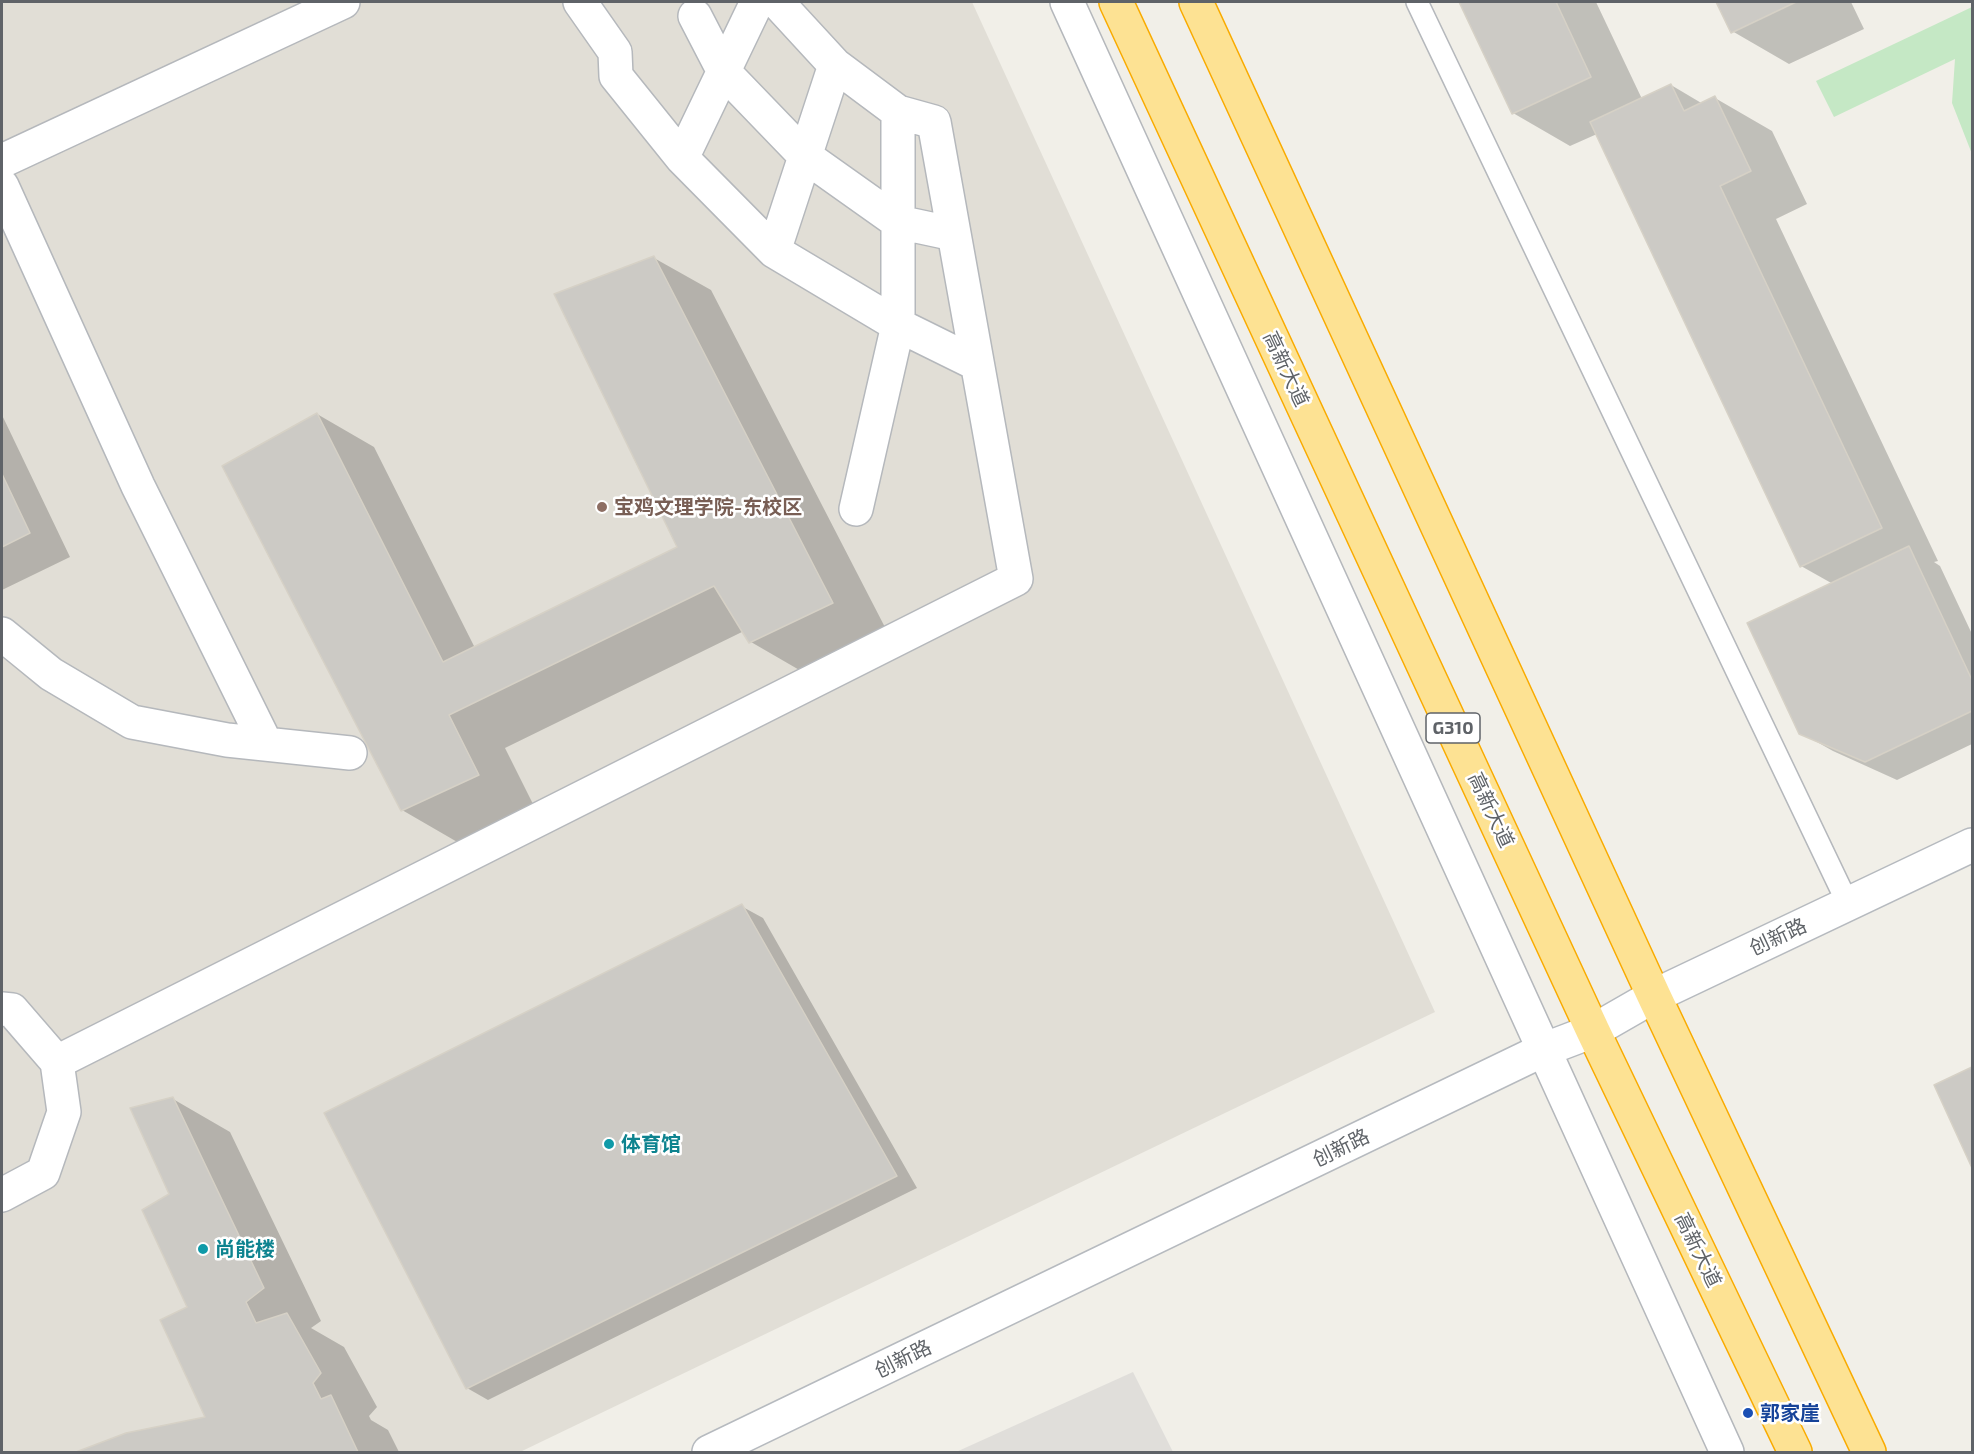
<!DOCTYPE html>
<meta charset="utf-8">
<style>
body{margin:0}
#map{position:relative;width:1974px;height:1454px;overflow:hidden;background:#f1efe8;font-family:"Exo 2",sans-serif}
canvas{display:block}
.frame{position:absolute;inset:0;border:3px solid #5f6368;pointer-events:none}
</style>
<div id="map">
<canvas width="1974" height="1454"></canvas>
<div class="frame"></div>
</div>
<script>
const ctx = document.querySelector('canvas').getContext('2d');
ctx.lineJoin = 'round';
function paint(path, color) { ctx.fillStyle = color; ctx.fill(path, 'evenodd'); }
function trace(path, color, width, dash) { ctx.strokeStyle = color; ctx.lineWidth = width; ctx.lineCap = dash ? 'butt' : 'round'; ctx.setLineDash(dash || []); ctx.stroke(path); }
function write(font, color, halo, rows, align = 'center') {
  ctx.font = font + ' "Exo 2","Noto Sans SC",sans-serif'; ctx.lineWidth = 5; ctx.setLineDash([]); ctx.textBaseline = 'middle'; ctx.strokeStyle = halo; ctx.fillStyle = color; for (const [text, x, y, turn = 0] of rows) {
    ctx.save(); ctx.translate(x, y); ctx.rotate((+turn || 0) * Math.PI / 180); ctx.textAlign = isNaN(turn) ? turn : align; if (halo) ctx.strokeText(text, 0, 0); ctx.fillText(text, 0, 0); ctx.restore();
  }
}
paint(new Path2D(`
 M 1133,1372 L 1173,1452 L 956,1452 Z`), '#e0deda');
paint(new Path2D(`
 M 2,2 L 972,2 L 1435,1012 L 520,1452 L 2,1452 Z`), '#e1ded6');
paint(new Path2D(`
 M 1972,7 L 1972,154 L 1952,103 L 1955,59 L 1834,117 L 1816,81 Z`), '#c5e8c5');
paint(new Path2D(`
 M 1460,2 L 1596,2 L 1642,99 L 1671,85 L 1703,104 L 1715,98 L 1772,131 L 1807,204 L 1776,219 L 1938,561 L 1934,562 L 1940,566 L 1972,634 L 1972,744 L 1897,780 L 1833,751 L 1801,733 L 1833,584 L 1801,566 L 1597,134 L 1570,146 L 1513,113 Z
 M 1718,2 L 1851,2 L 1864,29 L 1789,64 L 1732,31 Z
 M 654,258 L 711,290 L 889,635 L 808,675 L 751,642 L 744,631 L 505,748 L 535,808 L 459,843 L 402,810 L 317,414 L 374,447 L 475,648 L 679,548 Z
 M 2,415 L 70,557 L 2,590 Z
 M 741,906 L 763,918 L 917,1188 L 488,1400 L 467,1388 Z
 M 1972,1069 L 1972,1164 L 1936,1085 Z
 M 173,1099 L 230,1132 L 321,1321 L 311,1328 L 344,1347 L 377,1407 L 369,1416 L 371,1420 L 388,1430 L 399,1452 L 80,1452 L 127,1435 L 208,1418 L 171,1194 Z`), '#0003');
const building = new Path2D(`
 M 1459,2 L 1556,2 L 1591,77 L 1512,114 Z
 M 1716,2 L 1796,2 L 1731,33 Z
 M 1671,84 L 1684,111 L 1715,96 L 1751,171 L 1720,186 L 1882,528 L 1800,567 L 1590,122 Z
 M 654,256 L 833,603 L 749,643 L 714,586 L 449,715 L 479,775 L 401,811 L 222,466 L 317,413 L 443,662 L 677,547 L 554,294 Z
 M 2,474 L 30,533 L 2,547 Z
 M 1909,546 L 1972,680 L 1972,711 L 1865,762 L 1799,734 L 1747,623 Z
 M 742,904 L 897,1176 L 466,1389 L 324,1113 Z
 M 1972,1067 L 1972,1168 L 1934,1085 Z
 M 173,1097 L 264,1288 L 246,1302 L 256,1323 L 287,1313 L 321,1373 L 313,1383 L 321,1399 L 331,1395 L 358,1452 L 76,1452 L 126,1433 L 205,1417 L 160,1320 L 187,1307 L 142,1210 L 169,1194 L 130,1108 Z`);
paint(building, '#cccac5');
trace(building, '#d6d1c6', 1.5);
const lane = new Path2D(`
 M 1417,2 L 1848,904`);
const street = new Path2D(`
 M 580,2 L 615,52 L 616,76 L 682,158 L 774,251 L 898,325 L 977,364
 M 1067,2 L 1727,1452
 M 695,16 L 724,72 L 805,156 L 898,222 L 954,234
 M 682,158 L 757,2
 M 2,161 L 343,2
 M 2,186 L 138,486 L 266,744
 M 774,251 L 835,65
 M 856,509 L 898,325 L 898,112
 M 2,634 L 51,674 L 132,722 L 227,740 L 350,753
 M 2,1009 L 12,1010 L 57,1062 L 64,1112 L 43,1173 L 2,1195
 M 57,1062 L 1016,579 L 934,122 L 898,112 L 835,65 L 777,2`);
const secondary = new Path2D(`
 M 709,1452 L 1543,1050 L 1593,1031 L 1654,996 L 1972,845`);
const highway = new Path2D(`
 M 1116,2 L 1593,1031 L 1795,1452
 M 1196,2 L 1654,996 L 1869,1452`);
trace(lane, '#b5b8bc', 24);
trace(street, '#b5b8bc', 36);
trace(secondary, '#b6babf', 36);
trace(highway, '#f9ab00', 36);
trace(lane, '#fff', 21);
trace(street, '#fff', 33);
trace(secondary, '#fff', 33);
trace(highway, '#fde293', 33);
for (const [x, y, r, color] of [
 [602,507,6,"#8d6e63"],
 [609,1144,6,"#0f9aa8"],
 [203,1249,6,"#0f9aa8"],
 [1748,1413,6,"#1a4fb4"]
]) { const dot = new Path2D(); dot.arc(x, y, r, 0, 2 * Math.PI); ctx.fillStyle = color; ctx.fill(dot); trace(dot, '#fff', 2); }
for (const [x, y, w] of [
 [1453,728,54]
]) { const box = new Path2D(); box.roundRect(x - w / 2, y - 15, w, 30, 4.5); ctx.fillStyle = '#fff'; ctx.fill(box); trace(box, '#5f6368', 1.5); }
write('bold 18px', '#5f6368', null, [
 ["G310",1453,728]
]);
write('20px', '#5f6368', '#fff', [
 ["高新大道",1286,369,65],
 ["高新大道",1491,810,65],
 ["创新路",1778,937,-25],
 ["创新路",1341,1148,-26],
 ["高新大道",1698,1250,64],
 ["创新路",903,1359,-26]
]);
write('bold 20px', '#785e54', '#fff', [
 ["宝鸡文理学院-东校区",614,507]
], 'left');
write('bold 20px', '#0d838f', '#fff', [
 ["体育馆",621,1144],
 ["尚能楼",215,1249]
], 'left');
write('bold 20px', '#164399', '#fff', [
 ["郭家崖",1760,1413]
], 'left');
</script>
